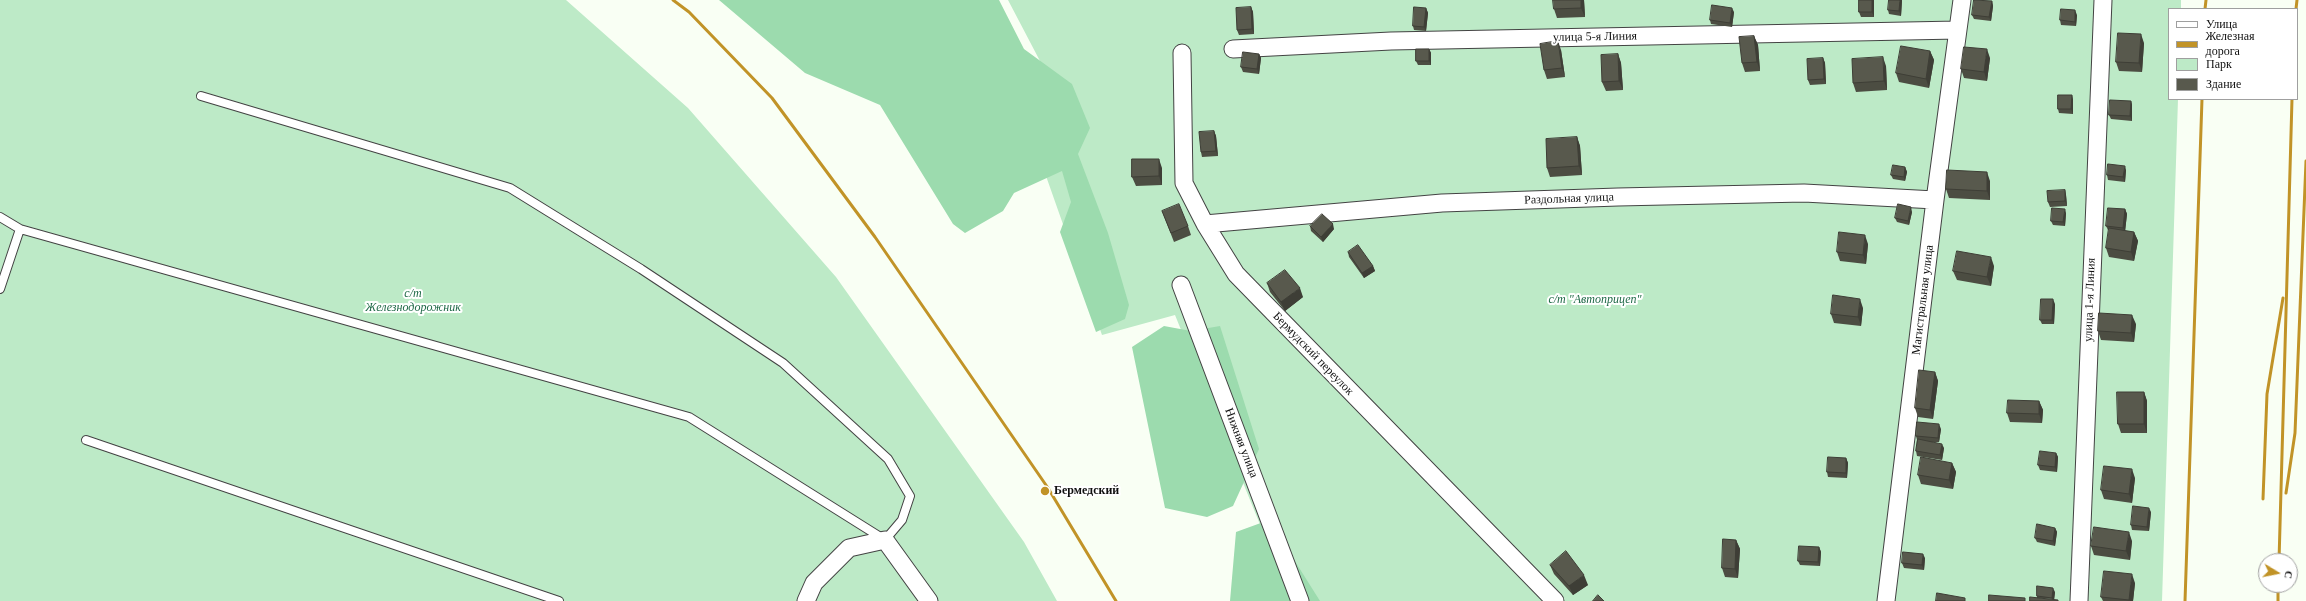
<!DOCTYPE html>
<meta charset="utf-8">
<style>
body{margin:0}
#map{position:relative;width:2306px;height:601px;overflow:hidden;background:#f9fff4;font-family:"Times New Roman",serif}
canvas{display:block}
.legend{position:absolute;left:2168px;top:8px;width:130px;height:92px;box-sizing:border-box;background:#fff;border:1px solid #9f9f9f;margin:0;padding:5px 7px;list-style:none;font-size:12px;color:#101010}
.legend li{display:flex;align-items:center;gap:8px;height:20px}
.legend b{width:20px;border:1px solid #9f9f9f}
.north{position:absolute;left:2258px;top:553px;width:40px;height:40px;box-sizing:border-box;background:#fff;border:1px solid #9f9f9f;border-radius:50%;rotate:100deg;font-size:11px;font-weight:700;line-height:16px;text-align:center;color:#101010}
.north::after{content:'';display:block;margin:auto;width:14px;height:18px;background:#c19327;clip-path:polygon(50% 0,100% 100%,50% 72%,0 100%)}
</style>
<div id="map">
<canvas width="2306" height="601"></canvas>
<ul class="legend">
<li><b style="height:5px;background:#fff"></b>Улица</li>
<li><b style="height:5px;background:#c19327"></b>Железная дорога</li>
<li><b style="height:11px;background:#bdeac7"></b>Парк</li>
<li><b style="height:11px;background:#58594d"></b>Здание</li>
</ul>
<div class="north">С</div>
</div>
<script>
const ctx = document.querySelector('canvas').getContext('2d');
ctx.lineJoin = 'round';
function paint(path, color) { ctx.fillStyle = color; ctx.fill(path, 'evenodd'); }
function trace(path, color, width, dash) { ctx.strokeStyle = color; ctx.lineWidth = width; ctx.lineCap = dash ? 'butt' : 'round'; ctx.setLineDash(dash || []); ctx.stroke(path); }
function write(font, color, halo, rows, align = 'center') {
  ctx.font = font + ' "Times New Roman",serif'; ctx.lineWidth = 4; ctx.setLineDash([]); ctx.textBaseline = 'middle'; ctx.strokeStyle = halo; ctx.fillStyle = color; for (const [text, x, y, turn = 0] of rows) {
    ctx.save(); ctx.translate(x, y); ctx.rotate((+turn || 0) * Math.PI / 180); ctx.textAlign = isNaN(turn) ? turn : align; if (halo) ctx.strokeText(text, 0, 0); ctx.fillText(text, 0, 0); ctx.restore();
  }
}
paint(new Path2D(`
 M 0,0 L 566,0 L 688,108 L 836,277 L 1024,542 L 1057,601 L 0,601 Z
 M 1008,0 L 2181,0 L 2181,9 L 2169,9 L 2169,99 L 2178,99 L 2162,601 L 1291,601 L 1175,315 L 1102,335 L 1046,176 L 1062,103 Z`), '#bdeac7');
paint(new Path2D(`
 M 719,0 L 999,0 L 1024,49 L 1072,84 L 1090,128 L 1078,154 L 1108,233 L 1129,305 L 1125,319 L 1096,332 L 1060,232 L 1071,202 L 1062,171 L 1014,193 L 1003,211 L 965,233 L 953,224 L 880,105 L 805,73 Z
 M 1164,326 L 1191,331 L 1220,326 L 1259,449 L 1233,506 L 1207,517 L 1165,508 L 1132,347 Z
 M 1269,520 L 1320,601 L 1230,601 L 1236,532 Z`), '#9cdbae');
const lane = new Path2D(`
 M 0,217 L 20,229 L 0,289
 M 20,229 L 689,417 L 885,540 L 902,520 L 910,496 L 888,459 L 783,363 L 641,269 L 510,188 L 201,96
 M 86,440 L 559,601`);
const street = new Path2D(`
 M 1233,49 L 1391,41 L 1958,30
 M 1182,53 L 1184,183 L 1205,224 L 1236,274 L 1555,601
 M 1205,224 L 1442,203 L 1618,197 L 1804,193 L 1935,200
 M 1181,285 L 1300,601
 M 806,601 L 814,583 L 849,548 L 885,540 L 929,601
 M 1886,601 L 1935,200 L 1962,0
 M 2079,601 L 2103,0`);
trace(lane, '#434343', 10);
trace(street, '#434343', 19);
trace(lane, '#fff', 8);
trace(street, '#fff', 17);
trace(new Path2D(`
 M 673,0 L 689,12 L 772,98 L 875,237 L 1048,488 L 1116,601
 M 2205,9 L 2206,0
 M 2296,9 L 2297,0
 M 2286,493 L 2295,433 L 2306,161
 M 2263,499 L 2267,394 L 2283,298
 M 2279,561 L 2292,99
 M 2185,601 L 2202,99
 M 2278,601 L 2278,585`), '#c19327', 3);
paint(new Path2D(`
 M 1584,0 L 1585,17 L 1557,18 L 1554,9 Z
 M 1859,0 L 1874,0 L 1874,17 L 1861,17 L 1859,12 Z
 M 1902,0 L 1901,16 L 1889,14 L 1888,10 Z
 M 1992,1 L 1993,6 L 1991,21 L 1974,19 L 1972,15 Z
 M 1251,7 L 1253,12 L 1254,34 L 1239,35 L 1237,30 Z
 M 1426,8 L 1428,13 L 1426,31 L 1414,30 L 1413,26 Z
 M 1734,12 L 1732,27 L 1711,24 L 1710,20 Z
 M 2077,15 L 2076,26 L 2061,25 L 2060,20 Z
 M 1754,36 L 1758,45 L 1760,71 L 1745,72 L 1742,63 Z
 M 2144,43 L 2142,72 L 2119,71 L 2116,62 Z
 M 1429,49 L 1431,53 L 1431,65 L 1418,65 L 1416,61 Z
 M 1561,50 L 1565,77 L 1547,79 L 1544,70 Z
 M 1930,51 L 1934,60 L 1929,88 L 1899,82 L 1896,73 Z
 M 1259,54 L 1261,58 L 1259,74 L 1243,72 L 1241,67 Z
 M 1618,54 L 1621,63 L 1623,90 L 1606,91 L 1602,82 Z
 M 1823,58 L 1825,63 L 1826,84 L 1810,85 L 1808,80 Z
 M 1990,58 L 1987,81 L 1964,78 L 1961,69 Z
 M 1886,66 L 1887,90 L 1856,92 L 1853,83 Z
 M 2072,95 L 2073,100 L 2073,114 L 2059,113 L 2058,109 Z
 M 2131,101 L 2132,105 L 2132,121 L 2111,119 L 2109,115 Z
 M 1214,131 L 1216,136 L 1218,156 L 1202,157 L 1201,152 Z
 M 1577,137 L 1580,146 L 1582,175 L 1550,177 L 1547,168 Z
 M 1905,167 L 1907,172 L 1905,181 L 1893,179 L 1891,175 Z
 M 1162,168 L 1162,185 L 1136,186 L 1132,177 Z
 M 2126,170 L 2125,182 L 2108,180 L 2107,175 Z
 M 1990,181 L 1990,200 L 1949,198 L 1946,189 Z
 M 2065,190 L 2066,195 L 2067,206 L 2050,207 L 2048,202 Z
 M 2125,209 L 2127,214 L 2125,231 L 2134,232 L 2138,241 L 2134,261 L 2109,257 L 2106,248 L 2109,230 L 2108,230 L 2106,226 Z
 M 1162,211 L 1188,226 L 1191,235 L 1174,242 Z
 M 1912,212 L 1909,225 L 1897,222 L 1895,218 Z
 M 2066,213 L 2065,226 L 2053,225 L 2051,221 Z
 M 1310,226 L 1334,229 L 1323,242 L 1311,231 Z
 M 1868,244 L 1866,264 L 1840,261 L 1837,252 Z
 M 1348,252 L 1373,266 L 1375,271 L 1364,278 L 1349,257 Z
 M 1994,266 L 1991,286 L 1957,280 L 1953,271 Z
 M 1267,283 L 1303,297 L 1285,311 L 1270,292 Z
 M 2055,304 L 2054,324 L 2042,324 L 2040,320 Z
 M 1863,308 L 1861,326 L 1834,323 L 1831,314 Z
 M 2136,324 L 2134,342 L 2101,340 L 2098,331 Z
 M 1935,372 L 1938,381 L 1933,419 L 1918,417 L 1915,408 Z
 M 2144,392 L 2147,401 L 2147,433 L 2121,433 L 2118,424 Z
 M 2039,401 L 2043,410 L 2042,423 L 2010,422 L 2007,413 Z
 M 1941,429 L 1939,442 L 1929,442 L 1944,448 L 1942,460 L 1917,456 L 1916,451 L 1917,440 L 1916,436 Z
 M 2056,453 L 2058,457 L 2057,472 L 2040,470 L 2038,465 Z
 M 1846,458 L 1848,463 L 1847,478 L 1828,477 L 1827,472 Z
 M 1952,463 L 1956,472 L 1953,489 L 1921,484 L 1918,475 Z
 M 2135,478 L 2132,503 L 2104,499 L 2101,490 Z
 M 2151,512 L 2149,531 L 2132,530 L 2131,525 Z
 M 2055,528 L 2057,532 L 2055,546 L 2037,542 L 2035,538 Z
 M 1736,540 L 1740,549 L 1738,578 L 1725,577 L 1722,568 Z
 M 2132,541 L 2130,560 L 2094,555 L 2091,546 Z
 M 1819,547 L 1821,552 L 1820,566 L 1800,565 L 1798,561 Z
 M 1925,558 L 1924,570 L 1904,568 L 1902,563 Z
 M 1550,565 L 1588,585 L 1573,595 L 1554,574 Z
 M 2135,583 L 2133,601 L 2103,601 L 2101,597 Z
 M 2055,592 L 2054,599 L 2037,598 L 2037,596 Z`), '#4c4d42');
paint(new Path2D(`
 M 1581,0 L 1584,0 L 1585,17 L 1581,8 Z
 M 1872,0 L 1874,0 L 1874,17 L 1872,12 Z
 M 1900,0 L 1902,0 L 1901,16 L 1899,11 Z
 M 1992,1 L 1993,6 L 1991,21 L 1989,17 Z
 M 1251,7 L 1253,12 L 1254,34 L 1252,29 Z
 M 1426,8 L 1428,13 L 1426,31 L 1424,27 Z
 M 1732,8 L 1734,12 L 1732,27 L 1730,23 Z
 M 2075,10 L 2077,15 L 2076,26 L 2075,22 Z
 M 2141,34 L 2144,43 L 2142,72 L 2139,63 Z
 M 1754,36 L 1758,45 L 1760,71 L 1757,62 Z
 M 1558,41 L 1561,50 L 1565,77 L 1562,68 Z
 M 1429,49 L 1431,53 L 1431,65 L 1429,61 Z
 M 1987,49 L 1990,58 L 1987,81 L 1984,72 Z
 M 1930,51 L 1934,60 L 1929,88 L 1926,79 Z
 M 1259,54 L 1261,58 L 1259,74 L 1257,69 Z
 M 1618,54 L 1621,63 L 1623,90 L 1619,81 Z
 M 1883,57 L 1886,66 L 1887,90 L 1884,81 Z
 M 1823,58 L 1825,63 L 1826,84 L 1824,79 Z
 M 2072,95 L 2073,100 L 2073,114 L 2071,109 Z
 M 2131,101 L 2132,105 L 2132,121 L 2130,116 Z
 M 1214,131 L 1216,136 L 1218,156 L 1216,151 Z
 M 1577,137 L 1580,146 L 1582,175 L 1579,166 Z
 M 1159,159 L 1162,168 L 1162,185 L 1159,176 Z
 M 2125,166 L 2126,170 L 2125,182 L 2123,177 Z
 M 1905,167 L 1907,172 L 1905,181 L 1904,177 Z
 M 1987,172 L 1990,181 L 1990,200 L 1987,191 Z
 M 2065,190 L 2066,195 L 2067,206 L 2065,201 Z
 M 1911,207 L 1912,212 L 1909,225 L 1908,221 Z
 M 2065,209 L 2066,213 L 2065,226 L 2063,222 Z
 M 2125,209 L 2127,214 L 2125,232 L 2123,228 Z
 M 1333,224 L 1334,229 L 1323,242 L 1321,237 Z
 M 2134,232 L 2138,241 L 2134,261 L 2131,252 Z
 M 1865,235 L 1868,244 L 1866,264 L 1863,255 Z
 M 1991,257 L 1994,266 L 1991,286 L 1987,277 Z
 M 1373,266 L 1375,271 L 1364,278 L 1362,273 Z
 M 1300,288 L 1303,297 L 1285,311 L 1281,302 Z
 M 1860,299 L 1863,308 L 1861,326 L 1858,317 Z
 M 2053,299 L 2055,304 L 2054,324 L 2052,320 Z
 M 2132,315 L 2136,324 L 2134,342 L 2131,333 Z
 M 1935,372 L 1938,381 L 1933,419 L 1930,410 Z
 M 2144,392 L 2147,401 L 2147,433 L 2144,424 Z
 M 2039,401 L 2043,410 L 2042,423 L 2039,414 Z
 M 1939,424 L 1941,429 L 1939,442 L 1938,438 Z
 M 1942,444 L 1944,448 L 1942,460 L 1940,455 Z
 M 2056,453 L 2058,457 L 2057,472 L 2055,467 Z
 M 1846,458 L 1848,463 L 1847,478 L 1846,473 Z
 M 1952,463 L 1956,472 L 1953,489 L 1949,480 Z
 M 2132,469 L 2135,478 L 2132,503 L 2129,494 Z
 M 2149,508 L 2151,512 L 2149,531 L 2147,527 Z
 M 2055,528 L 2057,532 L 2055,546 L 2053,541 Z
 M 2129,532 L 2132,541 L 2130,560 L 2126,551 Z
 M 1736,540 L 1740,549 L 1738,578 L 1735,569 Z
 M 1819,547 L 1821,552 L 1820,566 L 1818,562 Z
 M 1923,554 L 1925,558 L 1924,570 L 1922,565 Z
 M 2132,574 L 2135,583 L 2133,601 L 2130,601 L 2129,600 Z
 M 1584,575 L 1588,585 L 1573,595 L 1569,586 Z
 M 2053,588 L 2055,592 L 2054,601 L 2053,601 L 2052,598 Z`), '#3e3e36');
const building = new Path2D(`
 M 1553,0 L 1581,0 L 1581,8 L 1554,9 Z
 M 1859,0 L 1872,0 L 1872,12 L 1859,12 Z
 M 1889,0 L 1900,0 L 1899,11 L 1888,10 Z
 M 1974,0 L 1992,1 L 1989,17 L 1972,15 Z
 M 1712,5 L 1732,8 L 1730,23 L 1710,20 Z
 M 1251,7 L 1252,29 L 1237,30 L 1236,8 Z
 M 1414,7 L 1426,8 L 1424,27 L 1413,26 Z
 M 2061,9 L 2075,10 L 2075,22 L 2060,20 Z
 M 2118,33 L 2141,34 L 2139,63 L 2116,62 Z
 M 1754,36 L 1757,62 L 1742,63 L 1739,37 Z
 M 1558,41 L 1562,68 L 1544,70 L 1540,44 Z
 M 1901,46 L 1930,51 L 1926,79 L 1896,73 Z
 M 1964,47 L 1987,49 L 1984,72 L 1961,69 Z
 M 1416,49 L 1429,49 L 1429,61 L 1416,61 Z
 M 1243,52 L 1259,54 L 1257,69 L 1241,67 Z
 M 1618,54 L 1619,81 L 1602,82 L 1601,55 Z
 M 1883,57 L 1884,81 L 1853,83 L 1852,59 Z
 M 1823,58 L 1824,79 L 1808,80 L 1807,59 Z
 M 2058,95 L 2072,95 L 2071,109 L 2058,109 Z
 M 2110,100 L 2131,101 L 2130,116 L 2109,115 Z
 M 1214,131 L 1216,151 L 1201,152 L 1199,132 Z
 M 1577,137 L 1579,166 L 1547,168 L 1546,139 Z
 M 1132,159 L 1159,159 L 1159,176 L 1132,177 Z
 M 2108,164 L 2125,166 L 2123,177 L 2107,175 Z
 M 1893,165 L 1905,167 L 1904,177 L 1891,175 Z
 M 1947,170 L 1987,172 L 1987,191 L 1946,189 Z
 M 2065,190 L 2065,201 L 2048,202 L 2047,191 Z
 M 1179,204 L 1188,226 L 1171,233 L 1162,211 Z
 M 1898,204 L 1911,207 L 1908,221 L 1895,218 Z
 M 2052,208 L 2065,209 L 2063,222 L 2051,221 Z
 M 2108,208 L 2125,209 L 2123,228 L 2106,226 Z
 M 1322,214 L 1333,224 L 1321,237 L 1310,226 Z
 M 2109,228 L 2134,232 L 2131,252 L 2106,248 Z
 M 1839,232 L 1865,235 L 1863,255 L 1837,252 Z
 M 1358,245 L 1373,266 L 1362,273 L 1348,252 Z
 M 1957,251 L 1991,257 L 1987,277 L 1953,271 Z
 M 1285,270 L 1300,288 L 1281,302 L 1267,283 Z
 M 1833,295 L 1860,299 L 1858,317 L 1831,314 Z
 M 2041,299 L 2053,299 L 2052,320 L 2040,320 Z
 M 2099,313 L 2132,315 L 2131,333 L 2098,331 Z
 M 1919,370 L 1935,372 L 1930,410 L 1915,408 Z
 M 2117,392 L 2144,392 L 2144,424 L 2118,424 Z
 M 2008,400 L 2039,401 L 2039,414 L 2007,413 Z
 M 1917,422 L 1939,424 L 1938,438 L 1916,436 Z
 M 1918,439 L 1942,444 L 1940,455 L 1916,451 Z
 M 2040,451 L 2056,453 L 2055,467 L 2038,465 Z
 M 1828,457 L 1846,458 L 1846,473 L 1827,472 Z
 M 1921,457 L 1952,463 L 1949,480 L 1918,475 Z
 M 2104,466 L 2132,469 L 2129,494 L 2101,490 Z
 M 2133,506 L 2149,508 L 2147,527 L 2131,525 Z
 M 2037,524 L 2055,528 L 2053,541 L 2035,538 Z
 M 2094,527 L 2129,532 L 2126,551 L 2091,546 Z
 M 1723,539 L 1736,540 L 1735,569 L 1722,568 Z
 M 1799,546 L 1819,547 L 1818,562 L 1798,561 Z
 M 1566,551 L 1584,575 L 1569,586 L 1550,565 Z
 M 1903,552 L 1923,554 L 1922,565 L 1902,563 Z
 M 2104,571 L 2132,574 L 2129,600 L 2101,597 Z
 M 2037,586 L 2053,588 L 2052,598 L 2037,596 Z
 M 1937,593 L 1965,598 L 1965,601 L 1936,601 Z
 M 1598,595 L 1604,601 L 1593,601 Z
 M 1989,595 L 2025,598 L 2025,601 L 1989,601 Z
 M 2030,597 L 2058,600 L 2058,601 L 2030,601 Z`);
paint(building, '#58594d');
trace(building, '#3e3e36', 1);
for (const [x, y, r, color] of [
 [1045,491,5,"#c19327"]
]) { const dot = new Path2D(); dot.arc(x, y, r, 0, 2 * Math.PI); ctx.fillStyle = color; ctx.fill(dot); trace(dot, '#fff', 1.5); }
write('12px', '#101010', '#fff', [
 ["улица 5-я Линия",1595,37,-1],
 ["Раздольная улица",1569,199,-2],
 ["Магистральная улица",1923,300,-83],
 ["улица 1-я Линия",2090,300,-88],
 ["Бермудский переулок",1313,354,46],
 ["Нижняя улица",1241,443,69]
]);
write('italic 12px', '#1f6947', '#fff', [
 ["с/т",413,294],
 ["Железнодорожник",413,308],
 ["с/т \"Автоприцеп\"",1595,300]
]);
write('bold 12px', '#101010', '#fff', [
 ["Бермедский",1054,491]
], 'left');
</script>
